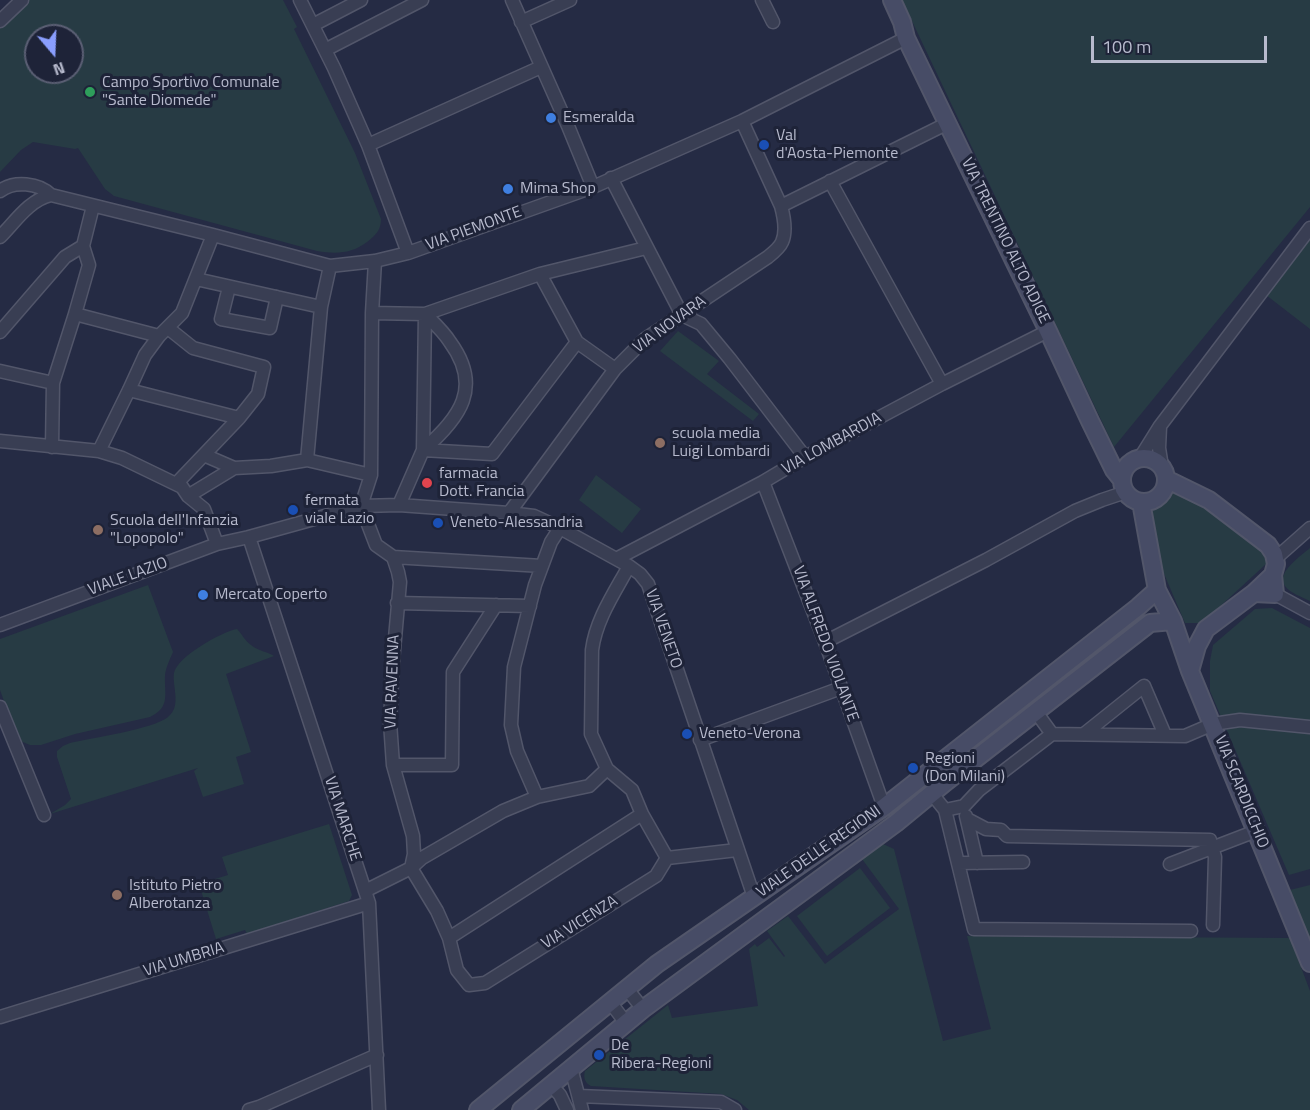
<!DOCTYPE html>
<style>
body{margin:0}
#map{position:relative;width:1310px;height:1110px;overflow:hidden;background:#252b44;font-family:"Titillium Web",sans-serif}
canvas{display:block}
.north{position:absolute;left:24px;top:24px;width:60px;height:60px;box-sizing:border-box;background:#1e2338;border:2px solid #5b5f74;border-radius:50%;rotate:161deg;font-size:16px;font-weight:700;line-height:24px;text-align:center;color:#b7bacd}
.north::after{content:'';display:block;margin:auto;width:21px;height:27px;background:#8a9efe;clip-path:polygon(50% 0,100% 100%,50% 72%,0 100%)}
.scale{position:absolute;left:1091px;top:36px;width:176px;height:27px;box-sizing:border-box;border:3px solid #b7bacd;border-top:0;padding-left:8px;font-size:18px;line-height:21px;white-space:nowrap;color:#b7bacd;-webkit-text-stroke:4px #1e2338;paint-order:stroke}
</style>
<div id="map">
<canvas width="1310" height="1110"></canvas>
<div class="north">N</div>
<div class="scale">100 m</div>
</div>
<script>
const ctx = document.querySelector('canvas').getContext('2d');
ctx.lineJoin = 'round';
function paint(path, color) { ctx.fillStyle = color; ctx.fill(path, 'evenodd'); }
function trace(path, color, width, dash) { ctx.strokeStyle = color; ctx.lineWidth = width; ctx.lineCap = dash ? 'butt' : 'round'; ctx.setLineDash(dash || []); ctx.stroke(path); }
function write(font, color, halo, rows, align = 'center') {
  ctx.font = font + ' "Titillium Web",sans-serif'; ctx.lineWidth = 6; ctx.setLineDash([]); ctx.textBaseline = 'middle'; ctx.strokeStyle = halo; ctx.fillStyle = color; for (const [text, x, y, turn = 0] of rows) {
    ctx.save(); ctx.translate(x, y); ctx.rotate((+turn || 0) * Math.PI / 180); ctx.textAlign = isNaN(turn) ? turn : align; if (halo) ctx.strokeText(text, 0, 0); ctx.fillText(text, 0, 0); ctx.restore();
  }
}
paint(new Path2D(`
 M 29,0 L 283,0 L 297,27 L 294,29 L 355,153 L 381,219 C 381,230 376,235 367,242 C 351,254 336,254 317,251 L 114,196 L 105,189 L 78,148 L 75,149 L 33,142 L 21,150 L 0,172 L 0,28 ZM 36,36 L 72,36 L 72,72 L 36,72 Z
 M 902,0 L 1310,0 L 1310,207 L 1114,447 Z
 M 1310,239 L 1310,329 L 1266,295 Z
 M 678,331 L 719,361 L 707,374 L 759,414 L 753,421 L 660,351 Z
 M 596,475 L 641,509 L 622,533 L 579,500 Z
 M 1171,487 C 1203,505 1242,529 1268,557 L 1266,564 L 1202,623 L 1185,623 L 1156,555 L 1148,507 C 1159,503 1168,500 1171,487 Z
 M 1310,548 L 1310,601 C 1302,597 1290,593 1285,586 C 1275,573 1302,555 1310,548 Z
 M 148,585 L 173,652 C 170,659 166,667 165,675 C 164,694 171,707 150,717 L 75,734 L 41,745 L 30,745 L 18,740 L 0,690 L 0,639 Z
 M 1272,608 L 1310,628 L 1310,869 L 1289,875 L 1210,691 L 1210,661 L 1213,645 L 1255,609 Z
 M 237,629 C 242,634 245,641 251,645 C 258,651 266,651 274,656 L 226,674 L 251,752 L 236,757 L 244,784 L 203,797 L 194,771 L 198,768 L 50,814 L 65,805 L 71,799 L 57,757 L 57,751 L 63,746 L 70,743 C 91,738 154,729 168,717 C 182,706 172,687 174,673 C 177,657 221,632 237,629 Z
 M 329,824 L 352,895 L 349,901 L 247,934 L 245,930 L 216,939 L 199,884 L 228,875 L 222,857 Z
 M 883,844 L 894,849 L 943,1041 L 991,1029 L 967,936 L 1290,938 L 1310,991 L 1310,1110 L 749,1110 L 737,1100 L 721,1094 L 591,1086 C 585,1083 583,1078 585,1071 L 668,1005 L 672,1018 L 758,1006 L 749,949 L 755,944 L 757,947 L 769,938 L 784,957 L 785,956 L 767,931 L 788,916 L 825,964 L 899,909 L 862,859 Z
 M 860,868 L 890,908 L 827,956 L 797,916 Z
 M 1310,885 L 1310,942 L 1290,890 Z`), '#273b44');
const street = new Path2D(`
 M 300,0 L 334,68 L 368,145 L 408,253
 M 512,0 L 568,126 L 593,187
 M 762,0 L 773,22
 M 0,21 L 22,0
 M 521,22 L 570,0
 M 313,25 L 361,0
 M 325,50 L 422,0
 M 368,145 L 541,67
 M 611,178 L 682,315 L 701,324 L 730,359 L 805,457
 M 830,181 L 942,384
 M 0,191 C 14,180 39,183 51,195
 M 781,206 L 948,123
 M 0,237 C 15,222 29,200 51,195 L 213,235 L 330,266 L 375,261 L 408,253 L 593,187 L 742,121 L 906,38
 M 540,274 L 577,342 L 615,369
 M 196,279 L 321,307
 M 229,287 L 221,319 L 270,328 L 277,297
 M 372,313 L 425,314 L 423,450 L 399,505
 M 75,314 L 159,336
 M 168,328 L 193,348 L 264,367 L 258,394 L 239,418 L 176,484
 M 0,332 L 65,257 L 83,246
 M 0,371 L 53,383 L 75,314 L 89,265 L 83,246 L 93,206
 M 129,390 L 239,418
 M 1160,427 L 1159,448 L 1162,467
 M 0,441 L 99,451 L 122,458 L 182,487 L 188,496 L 204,509 L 217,544
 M 52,447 L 53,383
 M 423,450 C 460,418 483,387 450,342 C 443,331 434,323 425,314 L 540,274 L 646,248
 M 423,450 L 492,454 L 577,342
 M 99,451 L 129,390 L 145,355 L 159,336 L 182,313 L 213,235
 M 204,455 L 234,468
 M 1140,458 L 1160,426 L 1310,228
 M 307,460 L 321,307 L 330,266
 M 763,482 L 825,642 L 884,807
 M 188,496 L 234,468 L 271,466 L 307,460 L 371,475
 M 361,506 L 376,545 L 393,557 L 398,572 L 400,582 L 393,661 L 390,722 L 393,765 L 413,836 L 414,854 L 411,868 L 437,911 L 449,938 L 457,970 L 469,985 L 485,983 L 656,876 L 667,858 L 737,850
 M 361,506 L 371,475 L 372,313 L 375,261
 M 509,513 L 615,369 L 645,339 L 768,257 C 773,253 780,247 782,242 C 787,231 784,217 781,206 L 742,121
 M 249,537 L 369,903 L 379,1110
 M 393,557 L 542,566
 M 618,558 L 763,482 L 805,457 L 942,384 L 1048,331
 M 1275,559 L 1310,528
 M 629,566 C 615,592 596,619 592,650 L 591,734 L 607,769 L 632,790 L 642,814 L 667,858
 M 1275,594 L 1310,613
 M 397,603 L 530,606
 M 0,625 L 217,544 L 249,537 L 361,506 L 399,505 L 509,513 L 534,516 L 560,528 L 629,566 L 640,574 L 648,584 L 754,897
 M 825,642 L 986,560 L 1075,511 L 1102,500 L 1126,492
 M 0,707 L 44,815
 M 1036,712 L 1052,734 L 1185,736 L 1213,724 L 1240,720 L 1310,727
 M 1084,734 L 1144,686 L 1165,735
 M 700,740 L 841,688
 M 393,765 L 452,765 L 453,672 L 496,605
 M 932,794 L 945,810 L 974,929 L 1191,931
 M 537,797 L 517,751 L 511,725 L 514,667 L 535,585 L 551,542 L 560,528
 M 945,810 L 964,806 L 979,790 L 1052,734
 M 966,816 L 977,863
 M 967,819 L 986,829 L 1001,830 L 1007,836 L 1210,840 L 1215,857 L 1213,925
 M 958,863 L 1023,862
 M 1170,864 L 1256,831
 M 365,891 L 411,868 L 422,858 L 503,811 L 537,797 L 589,786 L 607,769
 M 449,938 L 642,814
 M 627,989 L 643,1009
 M 610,1002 L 626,1023
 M 0,1017 L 369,903
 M 571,1068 L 582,1110
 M 551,1085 L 560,1095 L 567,1110
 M 579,1096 L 721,1102 L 735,1110
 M 249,1110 L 259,1107 L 377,1055`);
const secondary = new Path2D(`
 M 892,0 L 902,22 L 906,38 L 1048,331 L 1090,421 L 1114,470 L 1122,480
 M1122 480a22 22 0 1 1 44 0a22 22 0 1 1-44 0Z
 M 1166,479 L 1209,500 L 1268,545 L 1274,554 L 1276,564 L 1273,575 L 1254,593 L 1206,629 L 1197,646 L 1190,671
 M 1141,502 L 1157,590 L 1173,621 L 1190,671 L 1310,963
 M 1254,593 L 1275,594 L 1273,575
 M 478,1110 L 657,964 L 884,807 L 1138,607 L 1157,590
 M 521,1110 L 643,1009 L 896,823 L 947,781 L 1150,623 L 1173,621`);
trace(street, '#52566a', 15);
trace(secondary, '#52566a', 20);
trace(street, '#393e53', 12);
trace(secondary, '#474c66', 16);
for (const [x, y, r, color] of [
 [90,92,6,"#2e9e5b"],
 [551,118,6,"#3f7fe0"],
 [764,145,6,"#1a4fb4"],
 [508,189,6,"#3f7fe0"],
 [660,443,6,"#8d6e63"],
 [427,483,6,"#e0444e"],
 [293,510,6,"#1a4fb4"],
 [438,523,6,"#1a4fb4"],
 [98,530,6,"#8d6e63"],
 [203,595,6,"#3f7fe0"],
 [687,734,6,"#1a4fb4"],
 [913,768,6,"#1a4fb4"],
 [117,895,6,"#8d6e63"],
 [599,1055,6,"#1a4fb4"]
]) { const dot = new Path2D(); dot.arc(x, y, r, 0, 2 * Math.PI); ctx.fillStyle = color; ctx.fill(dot); trace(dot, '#1e2338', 2); }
write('16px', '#b7bacd', '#1e2338', [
 ["Campo Sportivo Comunale",102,83],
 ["\"Sante Diomede\"",102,101],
 ["Esmeralda",563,118],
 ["Val",776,136],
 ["d'Aosta-Piemonte",776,154],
 ["Mima Shop",520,189],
 ["scuola media",672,434],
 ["Luigi Lombardi",672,452],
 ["farmacia",439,474],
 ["Dott. Francia",439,492],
 ["fermata",305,501],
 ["viale Lazio",305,519],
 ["Scuola dell'Infanzia",110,521],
 ["\"Lopopolo\"",110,539],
 ["Veneto-Alessandria",450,523],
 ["Mercato Coperto",215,595],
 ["Veneto-Verona",699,734],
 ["Regioni",925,759],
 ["(Don Milani)",925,777],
 ["Istituto Pietro",129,886],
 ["Alberotanza",129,904],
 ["De",611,1046],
 ["Ribera-Regioni",611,1064]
], 'left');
write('16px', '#b7bacd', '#1e2338', [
 ["VIA PIEMONTE",474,229,-20],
 ["VIA TRENTINO ALTO ADIGE",1005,241,64],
 ["VIA NOVARA",670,325,-36],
 ["VIA LOMBARDIA",832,444,-29],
 ["VIALE LAZIO",128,577,-20],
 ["VIA VENETO",663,629,71],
 ["VIA ALFREDO VIOLANTE",825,644,70],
 ["VIA RAVENNA",393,682,-88],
 ["VIA SCARDICCHIO",1241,792,68],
 ["VIA MARCHE",342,819,72],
 ["VIALE DELLE REGIONI",819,852,-35],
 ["VIA VICENZA",580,923,-32],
 ["VIA UMBRIA",184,960,-17]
]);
</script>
